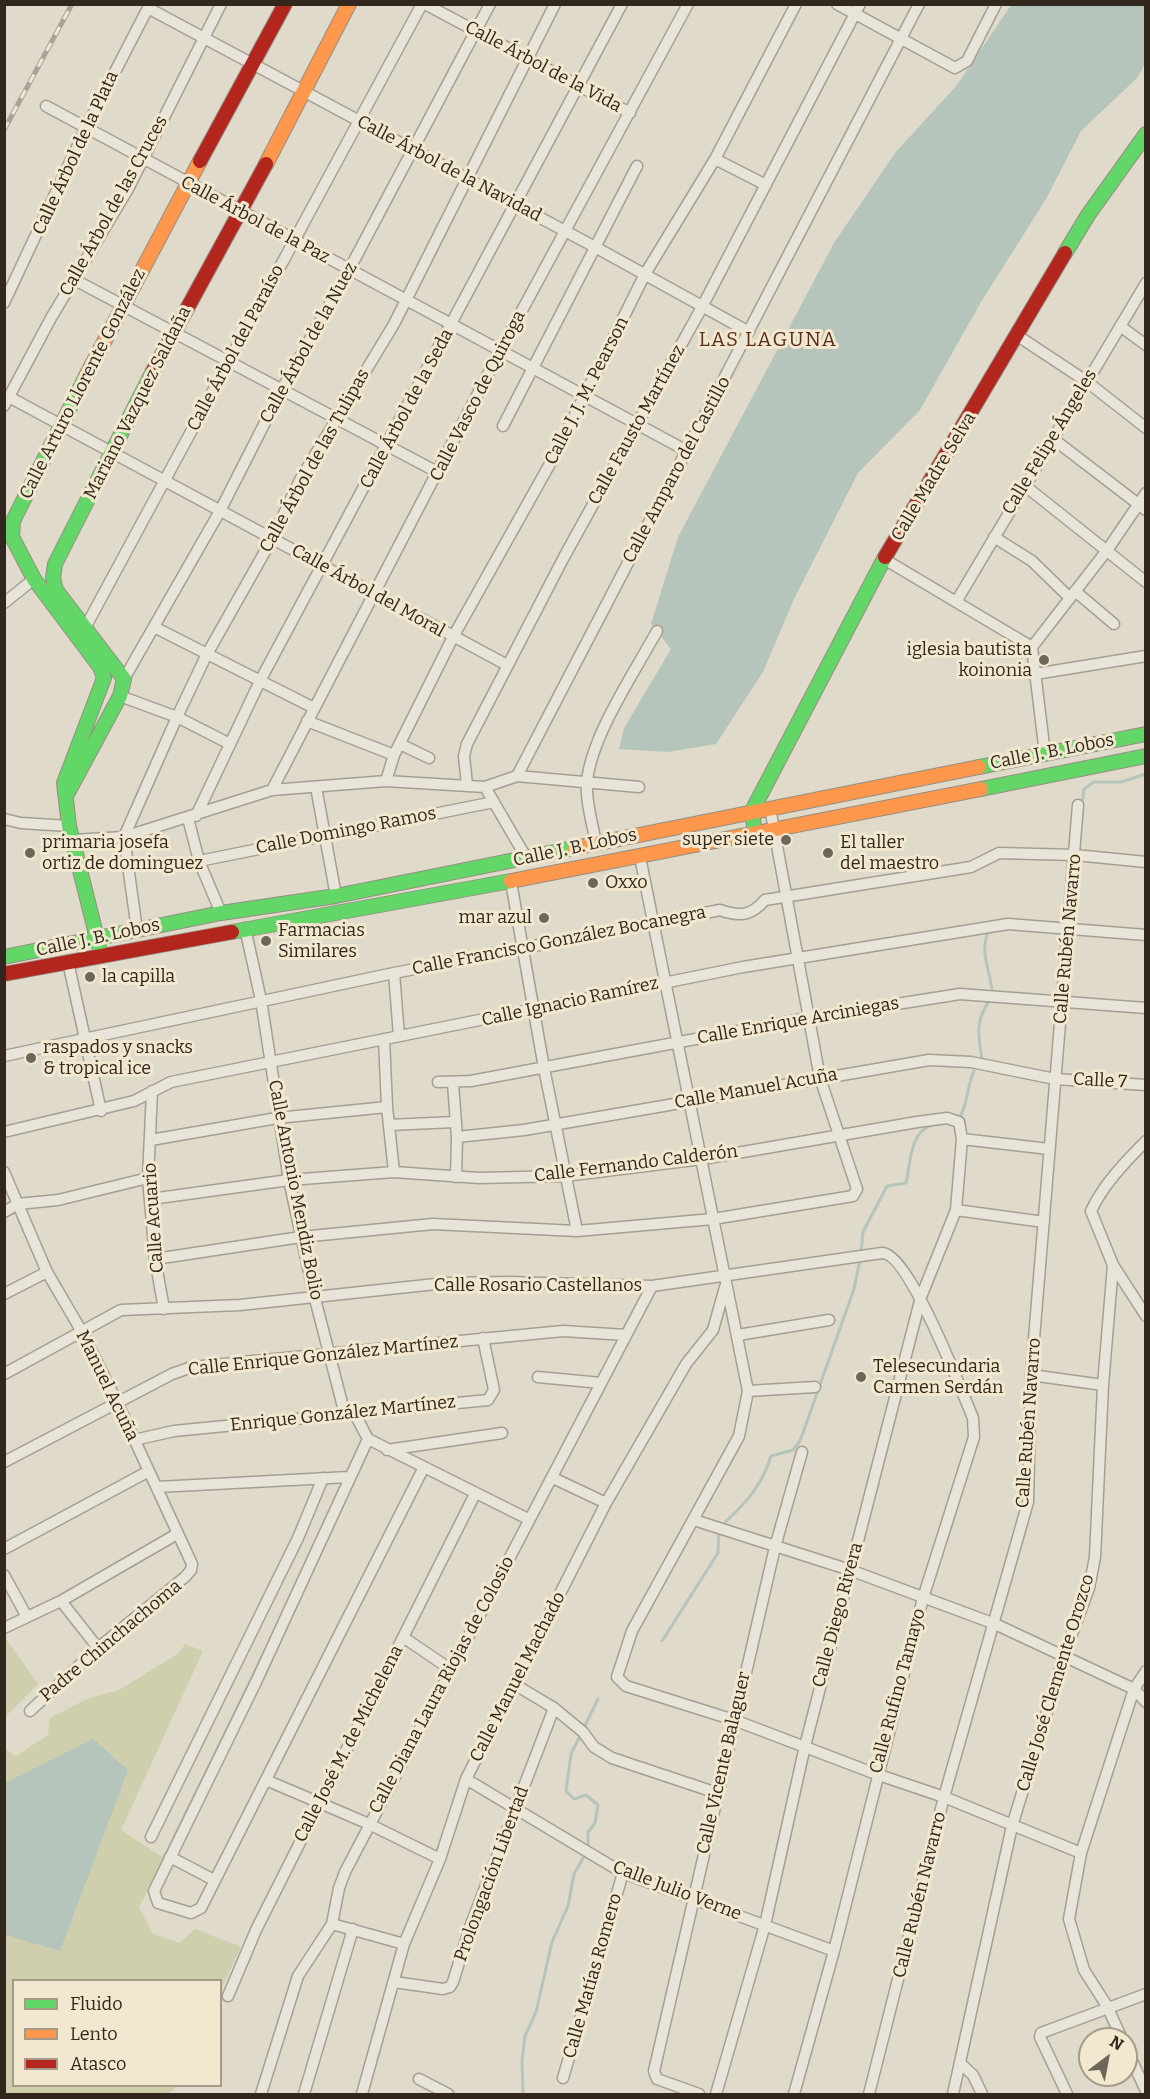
<!DOCTYPE html>
<meta charset="utf-8">
<style>
body{margin:0}
#map{position:relative;width:1150px;height:2099px;overflow:hidden;background:#e0daca;font-family:Bitter,serif}
canvas{display:block}
.frame{position:absolute;inset:0;border:6px solid #32271d;pointer-events:none}
.legend{position:absolute;left:12px;top:1979px;width:210px;height:108px;box-sizing:border-box;background:#f2e8cf;border:2px solid #a59b88;margin:0;padding:8px 10px;list-style:none;font-size:18px;color:#32271d}
.legend li{display:flex;align-items:center;gap:12px;height:30px}
.legend b{width:30px;border:2px solid #a59b88}
.north{position:absolute;left:1078px;top:2027px;width:60px;height:60px;box-sizing:border-box;background:#f2e8cf;border:2px solid #a59b88;border-radius:50%;rotate:32deg;font-size:16px;font-weight:700;line-height:24px;text-align:center;color:#32271d}
.north::after{content:'';display:block;margin:auto;width:21px;height:27px;background:#6f665a;clip-path:polygon(50% 0,100% 100%,50% 72%,0 100%)}
</style>
<div id="map">
<canvas width="1150" height="2099"></canvas>
<div class="frame"></div>
<ul class="legend">
<li><b style="height:8px;background:#63d668"></b>Fluido</li>
<li><b style="height:8px;background:#ff974d"></b>Lento</li>
<li><b style="height:8px;background:#b3261e"></b>Atasco</li>
</ul>
<div class="north">N</div>
</div>
<script>
const ctx = document.querySelector('canvas').getContext('2d');
ctx.lineJoin = 'round';
function paint(path, color) { ctx.fillStyle = color; ctx.fill(path, 'evenodd'); }
function trace(path, color, width, dash) { ctx.strokeStyle = color; ctx.lineWidth = width; ctx.lineCap = dash ? 'butt' : 'round'; ctx.setLineDash(dash || []); ctx.stroke(path); }
function write(font, color, halo, rows, align = 'center') {
  ctx.font = font + ' Bitter,serif'; ctx.lineWidth = 6; ctx.setLineDash([]); ctx.textBaseline = 'middle'; ctx.strokeStyle = halo; ctx.fillStyle = color; for (const [text, x, y, turn = 0] of rows) {
    ctx.save(); ctx.translate(x, y); ctx.rotate((+turn || 0) * Math.PI / 180); ctx.textAlign = isNaN(turn) ? turn : align; if (halo) ctx.strokeText(text, 0, 0); ctx.fillText(text, 0, 0); ctx.restore();
  }
}
paint(new Path2D(`
 M 4,1636 L 38,1684 L 5,1717 L 4,1717 Z
 M 185,1644 L 203,1651 L 121,1830 L 164,1858 L 139,1907 L 153,1934 L 180,1943 L 195,1929 L 241,1947 L 221,1989 L 220,1980 L 14,1980 L 14,2086 L 176,2086 L 169,2094 L 5,2094 L 4,1748 L 16,1756 L 48,1735 L 50,1718 L 89,1698 L 119,1690 L 179,1653 Z`), '#cfcfad');
paint(new Path2D(`
 M 1011,5 L 1145,5 L 1145,63 L 1138,77 L 1081,131 L 1046,199 L 981,302 L 920,410 L 858,473 L 794,599 L 763,672 L 716,744 L 668,752 L 619,749 L 624,728 L 671,649 L 651,624 L 678,537 L 834,243 L 895,153 L 957,85 Z
 M 93,1739 L 128,1770 L 60,1951 L 5,1935 L 5,1783 Z`), '#b5c5bb');
trace(new Path2D(`
 M 1082,803 L 1084,789 L 1094,782 L 1121,782 L 1146,774
 M 988,932 C 980,952 989,968 992,989
 M 982,1059 C 978,1035 975,1020 990,1000
 M 957,1118 L 960,1117 C 968,1103 967,1086 974,1071
 M 861,1253 L 863,1232 L 887,1186 L 906,1183 C 911,1163 909,1134 931,1125
 M 718,1553 L 662,1641 L 718,1553 L 719,1528 C 744,1505 761,1488 771,1456 L 793,1450 L 800,1441 L 854,1289 L 860,1260
 M 588,1849 L 588,1832 L 595,1823 L 598,1805 L 586,1795 L 574,1799 L 566,1791 L 571,1754 L 598,1699
 M 162,1862 L 266,1649
 M 523,2094 L 522,2061 L 525,2036 L 536,2012 L 552,1942 L 568,1906 L 574,1874 L 585,1855`), '#b5c5bb', 3);
const street = new Path2D(`
 M 425,4 L 630,113
 M 837,4 L 955,68 L 967,61 L 996,4
 M 148,8 L 595,247 L 749,332
 M 46,106 L 687,451
 M 715,159 L 766,185
 M 75,280 L 439,473
 M 4,303 L 86,128 L 150,4
 M 1120,326 L 1146,345
 M 1018,336 L 1086,381 L 1146,428
 M 9,397 L 507,665
 M 4,406 L 51,318 L 128,189 L 221,4
 M 503,426 L 637,166
 M 1052,438 L 1146,510
 M 1024,485 L 1146,582
 M 994,537 L 1032,561 L 1070,598
 M 884,559 L 1032,647
 M 1075,591 L 1114,624
 M 956,602 L 1146,283
 M 4,603 L 34,579
 M 154,627 L 314,708
 M 85,628 L 422,4
 M 1032,647 L 1108,549 L 1146,493
 M 1032,647 L 1045,754
 M 1035,674 L 1146,656
 M 124,679 L 220,511 L 282,389 L 349,270 L 490,4
 M 120,696 L 177,717 L 230,744
 M 307,721 L 394,755
 M 400,744 L 429,758
 M 517,776 L 919,4
 M 386,781 L 394,755 L 453,637 L 556,453 L 645,274 L 715,159 L 796,4
 M 467,785 L 464,756 L 467,744 L 564,557 L 702,307 L 860,4
 M 316,787 L 336,896
 M 485,787 L 527,859
 M 272,790 L 500,351 L 688,4
 M 196,816 L 260,681 L 622,4
 M 188,818 L 199,861 L 221,913
 M 4,819 L 21,823 L 69,826
 M 73,840 L 124,837 L 272,790 L 386,781 L 485,787 L 517,776 L 639,787
 M 596,844 C 593,825 585,800 587,781 C 592,735 634,673 657,631
 M 640,857 L 748,1391 L 739,1436 L 632,1631 L 617,1677 L 626,1686 L 734,1720 L 876,1774 L 944,1797 L 1081,1853
 M 199,861 L 494,802
 M 511,882 L 544,1068 L 577,1231
 M 245,928 L 261,1000 L 289,1180 L 314,1295 L 343,1407 L 357,1418 L 368,1439 L 256,1682 L 154,1891 L 158,1903 L 191,1913 L 201,1908 L 423,1469
 M 137,930 L 124,837 L 177,717 L 206,656 L 272,539 L 301,478 L 394,324 L 555,4
 M 68,962 L 101,1111
 M 394,973 L 399,1036
 M 384,1039 L 387,1107 L 394,1172
 M 4,1056 L 394,973 L 720,910 C 740,917 751,916 765,900 L 971,867 L 999,853 L 1075,855 L 1146,862
 M 438,1082 L 471,1081 L 808,1018 L 960,994 L 1146,1008
 M 453,1083 L 457,1137 L 456,1177
 M 152,1091 L 148,1178 L 155,1259 L 164,1309
 M 389,1125 L 455,1122
 M 4,1132 L 134,1101 L 171,1082 L 743,967 L 1008,924 L 1146,935
 M 457,1137 L 524,1130 L 929,1060 L 971,1062 L 1055,1079 L 1146,1085
 M 962,1139 L 1049,1149
 M 151,1140 L 277,1118 L 387,1107
 M 1146,1141 C 1125,1162 1103,1185 1091,1211 L 1113,1265 L 1146,1316
 M 4,1172 L 47,1272 L 82,1332 L 117,1402 L 192,1564 L 191,1570 L 185,1577 L 98,1648 L 30,1711
 M 151,1199 L 289,1180 L 394,1172 L 479,1178 L 565,1176 L 702,1159 L 917,1122 L 947,1118 L 959,1122 L 962,1139 L 956,1210 L 921,1297 L 805,1746 L 765,1925 L 716,2094
 M 956,1210 L 1044,1222
 M 4,1212 L 18,1204 L 58,1200 L 148,1178
 M 155,1259 L 301,1237 L 433,1224 L 577,1231 L 713,1219 L 853,1196 L 857,1189 L 820,1078 L 770,808
 M 4,1294 L 47,1272
 M 738,1335 L 829,1320
 M 4,1374 L 121,1310 L 240,1305 L 445,1283 L 508,1282 L 652,1286 L 882,1253 C 909,1253 961,1390 973,1418 L 974,1437 L 923,1598 L 834,1951 L 794,2094
 M 1031,1375 L 1103,1385
 M 538,1377 L 601,1383
 M 748,1391 L 815,1387
 M 368,1439 L 528,1519
 M 134,1440 L 174,1431 L 488,1400 L 494,1390 L 483,1338
 M 387,1450 L 502,1433
 M 4,1462 L 172,1374 L 192,1367 L 563,1331 L 626,1335
 M 553,1478 L 606,1503
 M 157,1487 L 349,1477
 M 694,1520 L 850,1570 L 995,1624 L 1134,1689 L 1146,1702
 M 4,1549 L 149,1471
 M 4,1575 L 27,1617
 M 61,1601 L 98,1648
 M 4,1628 L 61,1601 L 177,1534
 M 403,1637 L 450,1669
 M 514,1684 L 554,1708 L 583,1732 L 594,1747 L 612,1758 L 717,1793
 M 466,1779 L 623,1873 L 834,1951
 M 266,1780 L 369,1824 L 440,1859
 M 151,1837 L 298,1538 L 323,1478
 M 170,1857 L 214,1880
 M 332,1924 L 404,1944
 M 394,1982 L 443,1989 L 450,1987 L 453,1982 L 470,1927 L 554,1708
 M 228,1996 L 256,1930 L 475,1494
 M 1122,2039 L 1107,2006 L 1084,1970 L 1069,1919 L 1081,1853 L 1134,1689 L 1146,1671
 M 1126,2048 L 1146,2091
 M 961,2064 L 973,2075 L 982,2094
 M 563,2078 L 623,1873
 M 419,2079 L 448,2094
 M 261,2094 L 298,1976 L 332,1924 L 339,1888 L 345,1872 L 652,1286
 M 304,2094 L 353,1929
 M 362,2094 L 404,1944 L 440,1859 L 466,1779 L 606,1503 L 686,1364 L 713,1330 L 725,1287
 M 699,2094 L 657,2079 L 654,2071 L 775,1547 L 802,1452
 M 869,2094 L 944,1797 L 1028,1502 L 1031,1375 L 1078,805
 M 953,2094 L 1012,1826 L 1064,1656 L 1089,1588 L 1095,1557 L 1103,1385 L 1113,1265
 M 1067,2094 L 1040,2037 L 1041,2033 L 1146,1994`);
const fast = new Path2D(`
 M 1065,253 L 1088,215 L 1146,134
 M 86,376 L 13,521 L 12,537 L 34,579 L 100,667 L 104,678 L 64,783 L 69,826 L 99,946
 M 979,767 L 1146,734
 M 981,789 L 1146,756
 M 66,796 L 120,696 L 124,679 L 56,590 L 53,578 L 55,564 L 153,371
 M 755,834 L 752,811 L 885,557
 M 232,932 L 511,881
 M 4,957 L 221,913 L 336,896 L 574,848`);
const slow = new Path2D(`
 M 266,164 L 349,4
 M 86,376 L 200,161
 M 574,848 L 979,767
 M 511,881 L 981,789`);
const jam = new Path2D(`
 M 200,161 L 285,4
 M 153,371 L 266,164
 M 885,557 L 1065,253
 M 4,974 L 232,932`);
trace(street, '#a59f93', 13);
trace(fast, '#958e83', 16);
trace(slow, '#958e83', 16);
trace(jam, '#958e83', 16);
trace(street, '#e8e4da', 10);
trace(fast, '#63d668', 14);
trace(slow, '#ff974d', 14);
trace(jam, '#b3261e', 14);
const rail = new Path2D(`
 M 4,130 L 72,4`);
trace(rail, '#a8a49b', 5);
trace(rail, '#f2e8cf', 3, [9]);
for (const [x, y, r, color] of [
 [1044,660,6,"#6f665a"],
 [786,840,6,"#6f665a"],
 [30,853,6,"#6f665a"],
 [828,853,6,"#6f665a"],
 [593,883,6,"#6f665a"],
 [544,918,6,"#6f665a"],
 [266,941,6,"#6f665a"],
 [90,977,6,"#6f665a"],
 [31,1058,6,"#6f665a"],
 [861,1377,6,"#6f665a"]
]) { const dot = new Path2D(); dot.arc(x, y, r, 0, 2 * Math.PI); ctx.fillStyle = color; ctx.fill(dot); trace(dot, '#f2e8cf', 2); }
write('18px', '#32271d', '#f2e8cf', [
 ["Calle Árbol de la Vida",543,67,28],
 ["Calle Árbol de la Plata",76,153,-65],
 ["Calle Árbol de la Navidad",449,169,28],
 ["Calle Árbol de las Cruces",114,206,-61],
 ["Calle Árbol de la Paz",255,220,28],
 ["Calle Árbol de la Nuez",309,343,-61],
 ["Calle Árbol del Paraíso",236,348,-62],
 ["Calle Arturo Llorente González",83,384,-63],
 ["Calle J. J. M. Pearson",587,391,-63],
 ["Calle Vasco de Quiroga",478,396,-63],
 ["Mariano Vazquez Saldaña",138,403,-63],
 ["Calle Árbol de la Seda",407,409,-62],
 ["Calle Fausto Martínez",637,425,-61],
 ["Calle Felipe Ángeles",1050,442,-59],
 ["Calle Árbol de las Tulipas",315,461,-61],
 ["Calle Amparo del Castillo",677,470,-62],
 ["Calle Madre Selva",934,477,-59],
 ["Calle Árbol del Moral",368,591,29],
 ["Calle J. B. Lobos",1052,752,-11],
 ["Calle Domingo Ramos",346,831,-11],
 ["Calle J. B. Lobos",575,848,-12],
 ["Calle J. B. Lobos",98,938,-12],
 ["Calle Rubén Navarro",1068,939,-85],
 ["Calle Francisco González Bocanegra",559,941,-11],
 ["Calle Ignacio Ramírez",570,1002,-12],
 ["Calle Enrique Arciniegas",798,1021,-10],
 ["Calle 7",1100,1081,3],
 ["Calle Manuel Acuña",756,1089,-10],
 ["Calle Fernando Calderón",636,1164,-7],
 ["Calle Antonio Mendiz Bolio",295,1190,79],
 ["Calle Acuario",154,1218,-94],
 ["Calle Rosario Castellanos",538,1286],
 ["Calle Enrique González Martínez",323,1356,-6],
 ["Manuel Acuña",107,1386,64],
 ["Enrique González Martínez",343,1414,-6],
 ["Calle Rubén Navarro",1029,1423,-86],
 ["Calle Diego Rivera",838,1615,-75],
 ["Padre Chinchachoma",111,1641,-40],
 ["Calle Manuel Machado",518,1677,-63],
 ["Calle José Clemente Orozco",1056,1683,-73],
 ["Calle Diana Laura Riojas de Colosio",442,1685,-62],
 ["Calle Rufino Tamayo",898,1691,-75],
 ["Calle José M. de Michelena",349,1744,-63],
 ["Calle Vicente Balaguer",724,1763,-77],
 ["Prolongación Libertad",492,1874,-70],
 ["Calle Julio Verne",677,1891,21],
 ["Calle Rubén Navarro",920,1895,-76],
 ["Calle Matías Romero",593,1976,-74]
]);
write('18px', '#32271d', '#f2e8cf', [
 ["iglesia bautista",1032,650,"right"],
 ["koinonia",1032,671,"right"],
 ["super siete",774,840,"right"],
 ["primaria josefa",42,843],
 ["ortiz de dominguez",42,864],
 ["El taller",840,843],
 ["del maestro",840,864],
 ["Oxxo",605,883],
 ["mar azul",532,918,"right"],
 ["Farmacias",278,931],
 ["Similares",278,952],
 ["la capilla",102,977],
 ["raspados y snacks",43,1048],
 ["& tropical ice",43,1069],
 ["Telesecundaria",873,1367],
 ["Carmen Serdán",873,1388]
], 'left');
ctx.letterSpacing = '1.5px';
write('20px', '#5b2c20', '#f2e8cf', [
 ["LAS LAGUNA",768,340]
]);
ctx.letterSpacing = '0px';
</script>
